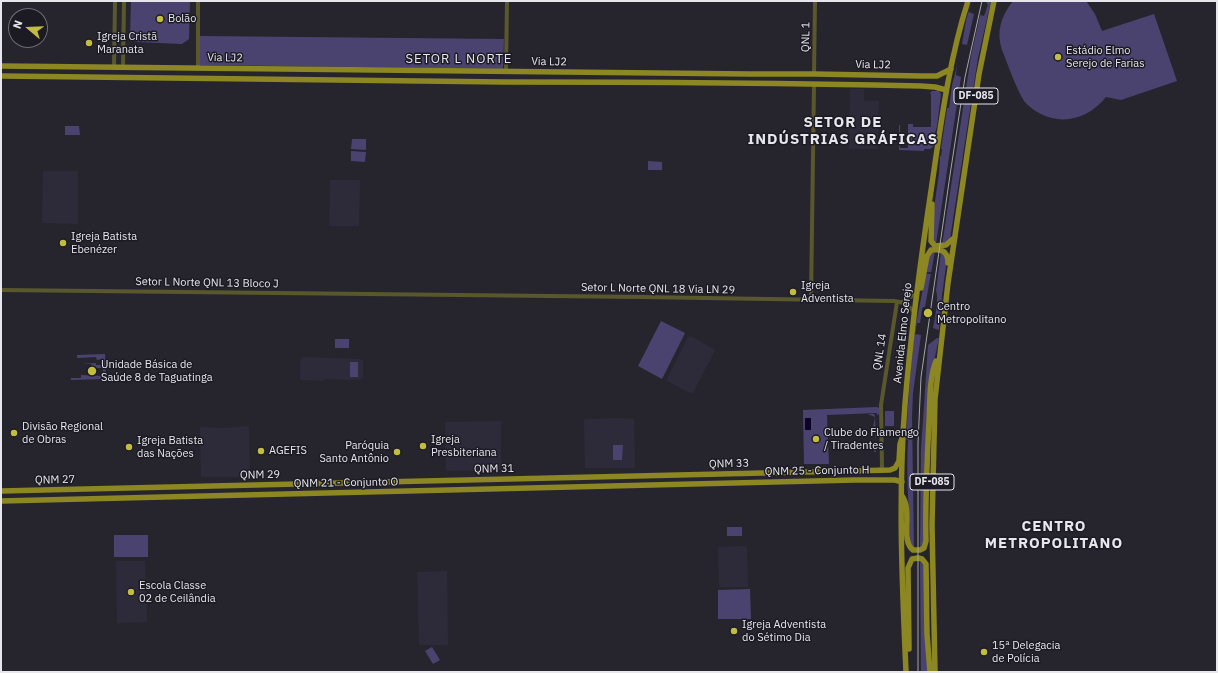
<!DOCTYPE html>
<meta charset="utf-8">
<style>
body{margin:0}
#map{position:relative;width:1218px;height:673px;overflow:hidden;background:#26252e;font-family:"IBM Plex Sans",sans-serif}
canvas{display:block}
.frame{position:absolute;inset:0;border:2px solid #e6e6ec;pointer-events:none}
.north{position:absolute;left:8px;top:8px;width:40px;height:40px;box-sizing:border-box;background:#1c1b24;border:1px solid #6d6c74;border-radius:50%;rotate:289deg;font-size:11px;font-weight:700;line-height:16px;text-align:center;color:#e6e6ec}
.north::after{content:'';display:block;margin:auto;width:14px;height:18px;background:#c3bd3f;clip-path:polygon(50% 0,100% 100%,50% 72%,0 100%)}
</style>
<div id="map">
<canvas width="1218" height="673"></canvas>
<div class="frame"></div>
<div class="north">N</div>
</div>
<script>
const ctx = document.querySelector('canvas').getContext('2d');
ctx.lineJoin = 'round';
function paint(path, color) { ctx.fillStyle = color; ctx.fill(path, 'evenodd'); }
function trace(path, color, width, dash) { ctx.strokeStyle = color; ctx.lineWidth = width; ctx.lineCap = dash ? 'butt' : 'round'; ctx.setLineDash(dash || []); ctx.stroke(path); }
function write(font, color, halo, rows, align = 'center') {
  ctx.font = font + ' "IBM Plex Sans",sans-serif'; ctx.lineWidth = 3; ctx.setLineDash([]); ctx.textBaseline = 'middle'; ctx.strokeStyle = halo; ctx.fillStyle = color; for (const [text, x, y, turn = 0] of rows) {
    ctx.save(); ctx.translate(x, y); ctx.rotate((+turn || 0) * Math.PI / 180); ctx.textAlign = isNaN(turn) ? turn : align; if (halo) ctx.strokeText(text, 0, 0); ctx.fillText(text, 0, 0); ctx.restore();
  }
}
paint(new Path2D(`
 M 850,89 L 864,89 L 864,101 L 879,101 L 878,149 L 849,149 Z
 M 43,171 L 78,171 L 78,224 L 42,223 Z
 M 330,180 L 360,180 L 359,226 L 329,226 Z
 M 691,336 L 715,350 L 693,393 L 690,393 L 667,381 L 667,379 L 688,337 Z
 M 303,357 L 360,359 L 363,361 L 363,377 L 360,380 L 325,379 L 323,381 L 302,380 L 300,378 L 300,360 Z
 M 619,418 L 634,419 L 635,468 L 585,468 L 584,419 Z
 M 501,421 L 501,470 L 446,471 L 445,422 Z
 M 249,426 L 250,477 L 201,477 L 200,427 L 224,428 Z
 M 747,546 L 748,587 L 719,587 L 718,547 Z
 M 116,561 L 145,561 L 147,622 L 117,623 Z
 M 447,571 L 448,645 L 419,645 L 417,572 Z`), '#2d2b3a');
paint(new Path2D(`
 M 131,1 L 190,1 L 189,39 L 182,44 L 136,42 L 130,37 Z
 M 972,1 L 969,12 L 974,14 L 967,45 L 962,44 L 966,20 Z
 M 985,1 L 991,1 L 978,58 L 950,239 L 942,245 L 971,56 L 980,15 L 984,16 L 988,5 Z
 M 1013,1 L 1086,1 L 1095,14 L 1102,31 L 1154,14 L 1177,81 L 1121,100 L 1106,97 C 1090,117 1065,126 1041,114 C 1035,111 1028,106 1024,101 C 1015,86 1009,67 1002,50 C 996,32 1001,16 1013,1 Z
 M 200,36 L 504,39 L 503,69 L 200,65 Z
 M 957,66 L 956,75 L 961,77 L 936,244 L 932,239 L 934,208 L 939,173 L 940,156 L 941,156 L 942,149 L 941,149 L 947,108 L 949,108 L 952,85 Z
 M 932,91 L 939,91 L 941,94 L 937,126 L 935,133 L 933,147 L 930,149 L 924,149 L 924,151 L 899,150 L 899,125 L 900,125 L 900,148 L 908,148 L 908,124 L 913,124 L 913,127 L 931,127 L 931,94 L 930,93 Z
 M 65,126 L 79,126 L 80,135 L 65,135 Z
 M 352,139 L 366,139 L 366,150 L 351,149 Z
 M 351,151 L 366,152 L 365,162 L 351,161 Z
 M 648,161 L 662,162 L 662,170 L 648,170 Z
 M 935,251 L 925,307 L 923,307 L 922,309 L 920,323 L 917,323 L 915,334 L 921,335 L 913,393 L 912,417 L 914,548 L 910,543 C 909,509 906,474 908,440 L 906,439 C 908,405 910,371 914,338 C 918,309 925,283 929,255 L 930,253 Z
 M 941,252 L 943,253 L 947,259 L 942,295 L 939,330 L 933,328 C 935,320 939,296 936,291 Z
 M 661,321 L 685,333 L 662,379 L 638,366 Z
 M 937,338 L 939,338 L 933,366 L 924,543 L 923,546 L 920,548 L 921,449 L 928,345 Z
 M 335,339 L 349,339 L 349,348 L 335,348 Z
 M 105,354 L 106,379 L 71,380 L 71,378 L 81,378 L 81,375 L 103,376 L 103,368 L 91,368 L 91,364 L 81,364 L 96,363 L 96,365 L 102,365 L 102,359 L 97,360 L 96,357 L 77,358 L 77,355 Z
 M 350,362 L 358,362 L 358,377 L 350,377 Z
 M 877,407 L 879,408 L 879,414 L 877,415 L 877,413 L 827,415 L 829,464 L 804,464 L 803,410 Z
 M 885,411 L 894,411 L 894,426 L 885,426 Z
 M 868,414 L 874,414 L 875,416 L 876,452 L 874,452 L 874,446 L 871,447 L 871,449 L 870,449 L 872,445 L 874,445 L 876,443 L 875,435 L 876,434 L 873,428 L 875,417 Z
 M 613,445 L 623,445 L 622,460 L 613,460 Z
 M 727,527 L 742,527 L 742,536 L 727,536 Z
 M 114,535 L 148,535 L 148,557 L 114,557 Z
 M 920,562 L 925,567 L 928,672 L 921,672 Z
 M 750,589 L 751,619 L 718,619 L 718,590 Z
 M 432,647 L 440,660 L 433,664 L 425,651 Z`), '#4a4370');
paint(new Path2D(`
 M 805,418 L 811,418 L 811,430 L 805,430 Z`), '#0e022a');
trace(new Path2D(`
 M 927,273 L 931,273`), '#0e022a', 1);
trace(new Path2D(`
 M 114,67 L 115,1
 M 123,67 L 124,1
 M 198,68 L 198,1
 M 506,71 L 507,1
 M 814,74 L 815,1
 M 1,290 L 642,297 L 894,301 C 903,302 908,304 914,312
 M 811,300 L 814,84
 M 902,302 L 917,293
 M 881,470 L 882,466 L 881,405 L 897,302`), '#59582c', 4);
trace(new Path2D(`
 M 1,66 L 750,74 L 814,74 L 921,76 L 937,76 L 951,69
 M 1,76 L 504,82 C 643,82 782,83 921,86 L 935,87 L 946,90
 M 932,204 L 931,241 L 935,246 L 946,245 L 955,237
 M 921,288 L 927,256 L 931,250 C 942,249 948,251 948,263
 M 1,491 L 890,470 L 895,468 L 899,461 L 900,444 L 904,432
 M 902,496 C 913,511 900,540 913,550 L 920,550 L 924,548 L 926,541 C 925,501 927,462 929,422 C 930,404 929,378 936,361
 M 1,501 L 855,480 L 895,480 L 902,482
 M 909,649 L 908,568 L 912,559 L 918,558 L 922,559 L 926,564 L 927,634 L 930,672
 M 906,672 C 902,583 898,493 905,404 C 911,330 921,257 932,184 C 941,123 949,60 968,1
 M 935,672 L 932,525 L 935,399 L 948,283 L 979,74 L 994,1`), '#8c8722', 5.5);
trace(new Path2D(`
 M 918,672 L 918,443 L 921,377 L 950,175 L 965,77 L 982,1`), '#a5a5ac', 1);
for (const [x, y, r, color] of [
 [160,19,4,"#c3bd3f"],
 [89,43,4,"#c3bd3f"],
 [1058,57,4,"#c3bd3f"],
 [63,243,4,"#c3bd3f"],
 [793,292,4,"#c3bd3f"],
 [928,313,5,"#c3bd3f"],
 [92,371,5,"#c3bd3f"],
 [14,433,4,"#c3bd3f"],
 [816,439,4,"#c3bd3f"],
 [423,446,4,"#c3bd3f"],
 [129,447,4,"#c3bd3f"],
 [261,451,4,"#c3bd3f"],
 [397,452,4,"#c3bd3f"],
 [131,592,4,"#c3bd3f"],
 [734,631,4,"#c3bd3f"],
 [984,652,4,"#c3bd3f"]
]) { const dot = new Path2D(); dot.arc(x, y, r, 0, 2 * Math.PI); ctx.fillStyle = color; ctx.fill(dot); trace(dot, '#1c1b24', 1.5); }
for (const [x, y, w] of [
 [976,96,44],
 [932,482,44]
]) { const box = new Path2D(); box.roundRect(x - w / 2, y - 8, w, 16, 3); ctx.fillStyle = '#1c1b24'; ctx.fill(box); trace(box, '#e6e6ec', 1); }
write('bold 10px', '#e6e6ec', null, [
 ["DF-085",976,96],
 ["DF-085",932,482]
]);
write('11px', '#e6e6ec', '#1c1b24', [
 ["Bolão",168,19],
 ["Igreja Cristã",97,37],
 ["Maranata",97,50],
 ["Estádio Elmo",1066,51],
 ["Serejo de Farias",1066,64],
 ["Igreja Batista",71,237],
 ["Ebenézer",71,250],
 ["Igreja",801,286],
 ["Adventista",801,299],
 ["Centro",937,307],
 ["Metropolitano",937,320],
 ["Unidade Básica de",101,365],
 ["Saúde 8 de Taguatinga",101,378],
 ["Divisão Regional",22,427],
 ["de Obras",22,440],
 ["Clube do Flamengo",824,433],
 ["/ Tiradentes",824,446],
 ["Igreja",431,440],
 ["Presbiteriana",431,453],
 ["Igreja Batista",137,441],
 ["das Nações",137,454],
 ["Paróquia",389,446,"right"],
 ["Santo Antônio",389,459,"right"],
 ["AGEFIS",269,451],
 ["Escola Classe",139,586],
 ["02 de Ceilândia",139,599],
 ["Igreja Adventista",742,625],
 ["do Sétimo Dia",742,638],
 ["15ª Delegacia",992,646],
 ["de Polícia",992,659]
], 'left');
write('11px', '#e6e6ec', '#1c1b24', [
 ["QNL 1",806,37,-89],
 ["Via LJ2",225,58,1],
 ["Via LJ2",549,62,1],
 ["Via LJ2",873,65,1],
 ["Setor L Norte QNL 13 Bloco J",207,283,1],
 ["Setor L Norte QNL 18 Via LN 29",658,289,1],
 ["Avenida Elmo Serejo",903,333,-84],
 ["QNL 14",880,352,-81],
 ["QNM 33",729,464,-2],
 ["QNM 31",494,469,-1],
 ["QNM 25 - Conjunto H",817,471,-1],
 ["QNM 29",260,475,-1],
 ["QNM 27",55,480,-1],
 ["QNM 21 - Conjunto O",346,483,-1]
]);
ctx.letterSpacing = '1px';
write('13px', '#e6e6ec', '#1c1b24', [
 ["SETOR L NORTE",459,59]
]);
ctx.letterSpacing = '0px';
ctx.letterSpacing = '1px';
write('bold 15px', '#e6e6ec', '#1c1b24', [
 ["SETOR DE",843,123],
 ["INDÚSTRIAS GRÁFICAS",843,140],
 ["CENTRO",1054,527],
 ["METROPOLITANO",1054,544]
]);
ctx.letterSpacing = '0px';
</script>
